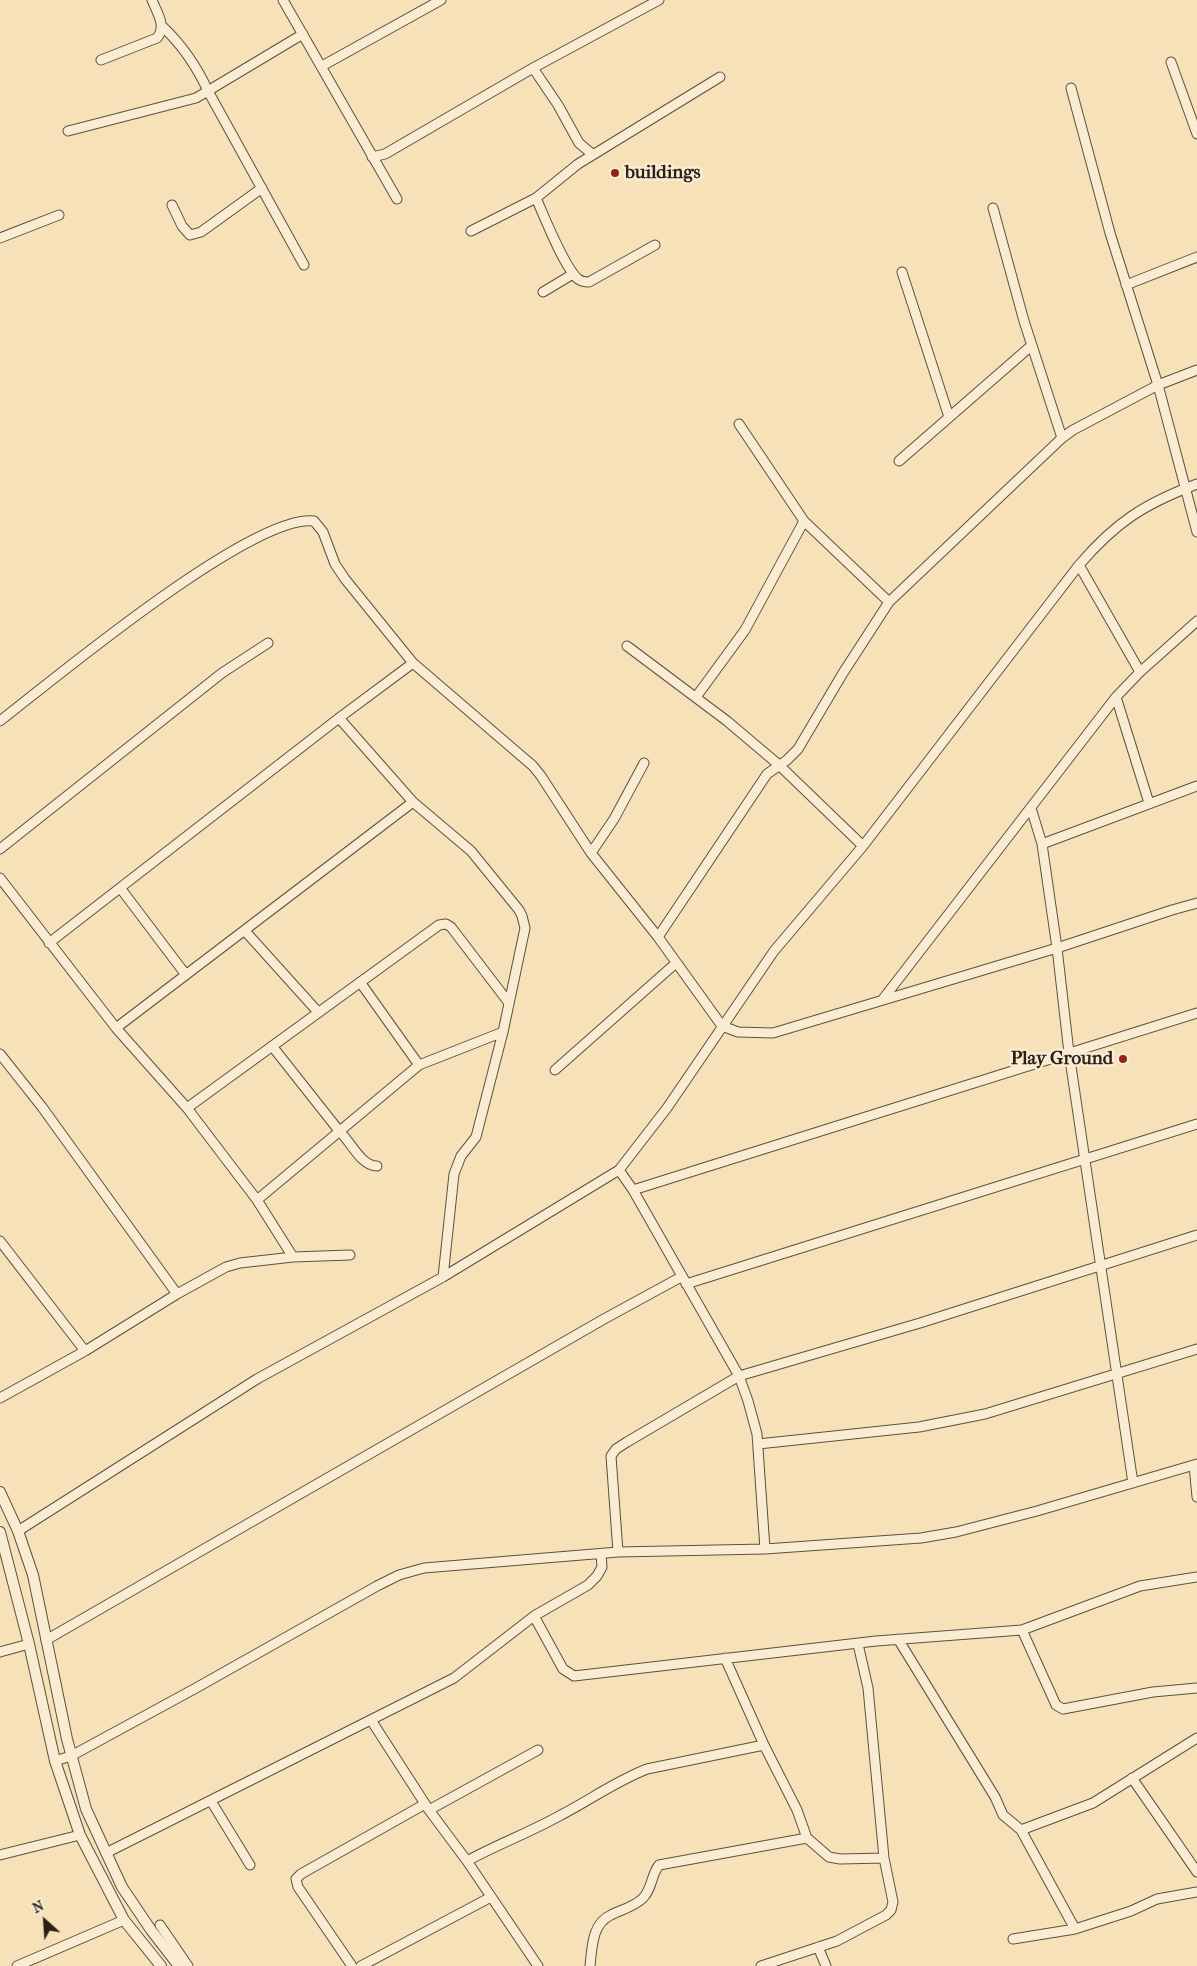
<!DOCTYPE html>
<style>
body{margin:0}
#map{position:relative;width:1197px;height:1966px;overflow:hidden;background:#f6e1b9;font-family:"IM FELL French Canon",serif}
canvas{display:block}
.north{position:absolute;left:20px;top:1896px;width:50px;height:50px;-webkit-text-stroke:4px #f9ecd2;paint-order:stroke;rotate:334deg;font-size:14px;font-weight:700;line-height:20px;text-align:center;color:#2c1f17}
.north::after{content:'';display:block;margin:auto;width:18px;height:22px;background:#2c1f17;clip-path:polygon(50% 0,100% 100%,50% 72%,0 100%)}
</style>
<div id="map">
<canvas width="1197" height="1966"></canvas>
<div class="north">N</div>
</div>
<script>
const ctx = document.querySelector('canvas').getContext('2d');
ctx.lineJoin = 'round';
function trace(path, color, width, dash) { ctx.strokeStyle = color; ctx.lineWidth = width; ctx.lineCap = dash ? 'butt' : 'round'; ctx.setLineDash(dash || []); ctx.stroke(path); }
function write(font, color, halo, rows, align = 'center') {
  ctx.font = font + ' "IM FELL French Canon",serif'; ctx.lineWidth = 5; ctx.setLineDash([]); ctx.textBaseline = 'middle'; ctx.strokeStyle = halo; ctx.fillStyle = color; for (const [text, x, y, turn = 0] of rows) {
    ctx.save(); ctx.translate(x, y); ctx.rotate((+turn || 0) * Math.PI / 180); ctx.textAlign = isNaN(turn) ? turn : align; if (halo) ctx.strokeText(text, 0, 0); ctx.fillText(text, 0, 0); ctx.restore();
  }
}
const minor = new Path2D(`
 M 283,0 L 397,199
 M 163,27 C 182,45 197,67 208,91 L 304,265
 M 101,60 L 157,38 C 167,26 157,13 152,0
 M 1171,62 L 1197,134
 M 322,66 L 441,0
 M 533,68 L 558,105 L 579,143 L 592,154
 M 1071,88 L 1110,233 L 1158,385 L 1197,532
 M 68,131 L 196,98 L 303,34
 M 372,157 L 385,154 L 533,68 L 659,0
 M 172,205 L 182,226 L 190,235 L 201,232 L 262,188
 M 993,208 L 1024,321 L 1062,438
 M 471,231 L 536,198
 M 0,238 L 59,215
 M 655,245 L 589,282 C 585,282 582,282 578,279 C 564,267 544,216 536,198 L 578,164 L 720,77
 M 902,272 L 949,417
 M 1126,285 L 1197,257
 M 543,292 L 573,274
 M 739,424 L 804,521 L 889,602
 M 899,461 L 1031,346
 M 1079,565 L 1140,672
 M 627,646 L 727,721 L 779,765 L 863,846
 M 696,697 L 745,630 L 804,521
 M 1116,697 L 1149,803
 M 339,718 L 413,802 L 471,851 L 519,910 L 522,916 L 525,928 L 503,1032 L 476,1137 L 461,1156 L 454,1174 L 443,1277
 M 0,721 C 54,679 253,513 314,521 L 323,532 L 335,564 L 345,579 L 413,663 L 533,766 L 541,776 L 591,853 L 658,937 L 722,1026 L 738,1032 L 773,1033 L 1057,948 L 1172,910 L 1197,903
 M 1031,808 L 1042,844 L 1057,948 L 1069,1053 L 1133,1483
 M 1042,844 L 1197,786
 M 0,849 L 222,673 L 268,643
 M 591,853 L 614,819 L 644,763
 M 0,878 L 116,1028 L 187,1108 L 257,1200 L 293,1257
 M 121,889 L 186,975
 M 245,931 L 318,1012
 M 658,937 L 767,774 L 787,760 L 798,749 L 843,673 L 889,602 L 1062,438 L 1073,430 L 1158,385 L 1197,370
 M 49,943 L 339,718 L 413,663
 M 360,982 L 419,1065
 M 883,999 L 1116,697 L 1140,672 L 1197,621
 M 116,1028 L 413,802
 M 272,1046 L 340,1132 C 351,1142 361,1166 377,1166
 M 0,1054 L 42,1107 L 177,1294
 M 555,1070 L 676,963
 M 187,1108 L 439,925 L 446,924 L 451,927 L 509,1003
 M 619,1170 L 633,1190 L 739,1376 L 748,1401 L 757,1434 L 765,1549
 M 633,1190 L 1197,1013
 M 257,1200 L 419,1065 L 503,1032
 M 0,1241 L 85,1351
 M 686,1284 L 1197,1124
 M 0,1398 L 85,1351 L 177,1294 L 226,1267 L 240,1263 L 293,1257 L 350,1255
 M 758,1444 L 919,1427 L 985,1414 L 1197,1349
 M 1194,1465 L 1197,1497
 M 18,1531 L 257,1379 L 443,1277 L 619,1170 L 667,1108 L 774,951 L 863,846 L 1079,565 C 1116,522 1144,504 1197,484
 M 618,1552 L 611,1456 L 616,1449 L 627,1442 L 739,1376 L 920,1323 L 1197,1235
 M 534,1616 L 563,1669 L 574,1676 L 876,1641 L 1022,1630 L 1140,1586 L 1197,1577
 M 1022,1630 L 1056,1705 L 1063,1709 L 1153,1692 L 1197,1688
 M 898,1639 L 995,1797 L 1003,1815 L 1021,1830 L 1075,1929
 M 46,1640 L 604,1319 L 681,1277
 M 0,1652 L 29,1644
 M 725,1658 L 764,1745 L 797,1810 L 807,1838 L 829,1857 L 840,1859 L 884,1858
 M 371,1720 L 429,1810 L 467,1861 L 538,1966
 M 55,1761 L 71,1756 L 196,1688 L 377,1586 L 399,1575 L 424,1568 L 618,1552 L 765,1549 L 921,1538 L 956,1532 L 1037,1511 L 1197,1464
 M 1132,1778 L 1197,1872
 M 211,1801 L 250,1865
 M 429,1810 L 538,1750
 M 1021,1830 L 1093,1803 L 1197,1738
 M 106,1853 L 454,1678 L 534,1616 L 588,1585 L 597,1576 L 602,1567 L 601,1554
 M 0,1855 L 80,1835
 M 467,1861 C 498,1844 531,1832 561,1815 C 590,1800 616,1781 647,1769 L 764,1745
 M 160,1925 L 188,1966
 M 1013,1939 L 1075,1929 L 1131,1911 L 1157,1899 L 1197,1892
 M 818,1947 L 826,1966
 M 17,1966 L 124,1920
 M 352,1966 L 298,1887 L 296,1879 L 301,1874 L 425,1804
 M 361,1966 L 491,1897
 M 590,1966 C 592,1948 592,1923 611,1915 C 621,1910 633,1907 642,1899 C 652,1890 651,1875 659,1865 L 807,1838
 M 761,1966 L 837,1941 L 886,1915 L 891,1910 L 893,1902 L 884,1858 L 868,1688 L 858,1644`);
const tertiary = new Path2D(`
 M 0,1492 L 18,1531 L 33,1575 L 67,1739 L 86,1809 L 122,1887 L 151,1930 L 179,1966
 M 0,1532 L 29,1644 L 55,1761 L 80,1835 L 124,1920 L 161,1966`);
trace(minor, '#5e5040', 11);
trace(tertiary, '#5e5040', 12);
trace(minor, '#f9ecd2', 9);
trace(tertiary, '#f9ecd2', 10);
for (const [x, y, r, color] of [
 [615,173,5,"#8f2418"],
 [1123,1059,5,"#8f2418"]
]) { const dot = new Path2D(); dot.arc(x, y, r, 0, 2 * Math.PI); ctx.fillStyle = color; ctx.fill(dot); trace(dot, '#f9ecd2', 2); }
write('bold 19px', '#2c1f17', '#f9ecd2', [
 ["buildings",625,173],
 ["Play Ground",1113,1059,"right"]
], 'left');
</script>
